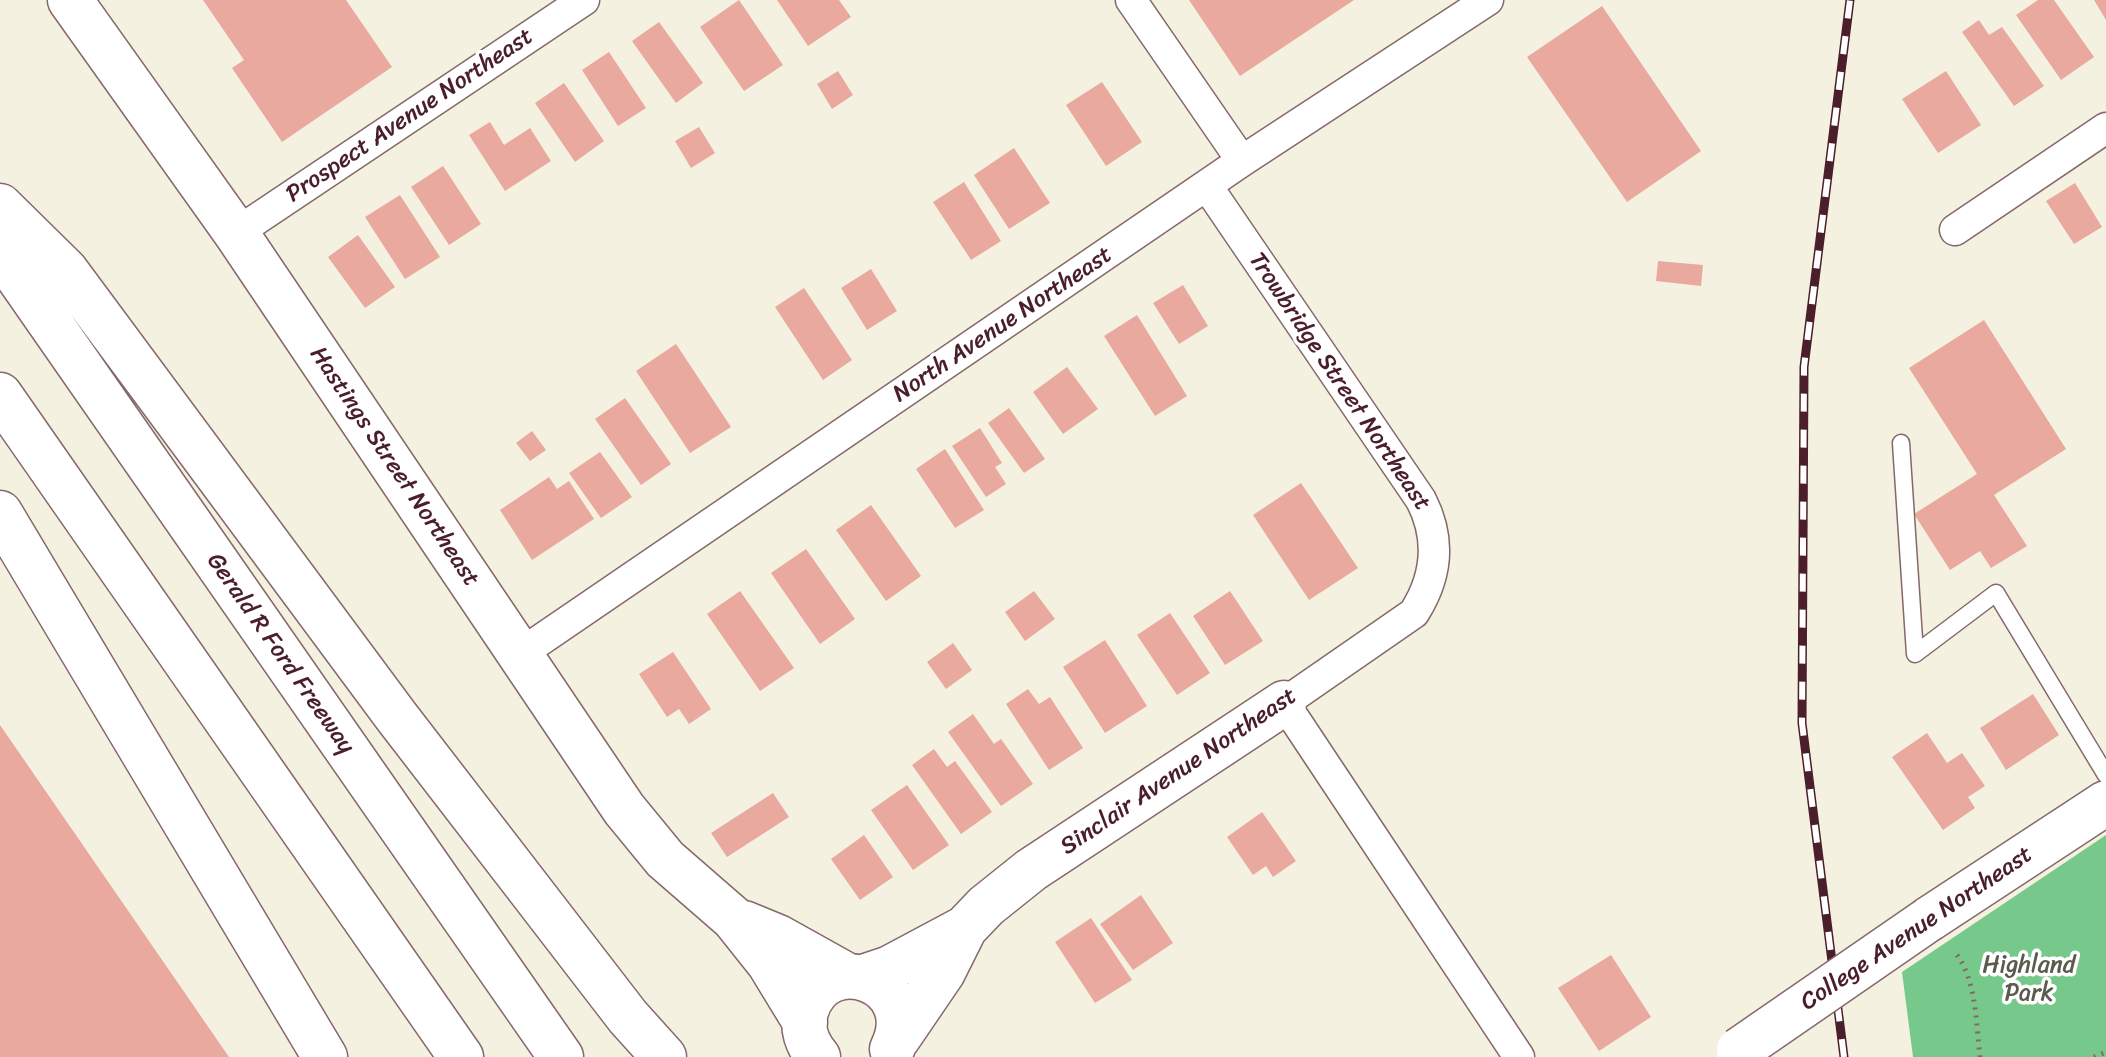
<!DOCTYPE html>
<style>
body{margin:0}
canvas{display:block;background:#f4f1e0}
</style>
<canvas width="2106" height="1057"></canvas>
<script>
const ctx = document.querySelector('canvas').getContext('2d');
ctx.lineJoin = 'round';
function paint(path, color) { ctx.fillStyle = color; ctx.fill(path, 'evenodd'); }
function trace(path, color, width, dash) { ctx.strokeStyle = color; ctx.lineWidth = width; ctx.lineCap = dash ? 'butt' : 'round'; ctx.setLineDash(dash || []); ctx.stroke(path); }
function write(font, color, halo, rows, align = 'center') {
  ctx.font = font + ' Sriracha,sans-serif'; ctx.lineWidth = 7; ctx.setLineDash([]); ctx.textBaseline = 'middle'; ctx.strokeStyle = halo; ctx.fillStyle = color; for (const [text, x, y, turn = 0] of rows) {
    ctx.save(); ctx.translate(x, y); ctx.rotate((+turn || 0) * Math.PI / 180); ctx.textAlign = isNaN(turn) ? turn : align; if (halo) ctx.strokeText(text, 0, 0); ctx.fillText(text, 0, 0); ctx.restore();
  }
}
paint(new Path2D(`
 M 2106,835 L 2106,1057 L 1913,1057 L 1902,972 Z`), '#77c98b');
paint(new Path2D(`
 M 203,0 L 346,0 L 392,67 L 282,142 L 232,68 L 244,60 Z
 M 739,0 L 783,65 L 744,91 L 700,27 Z
 M 777,0 L 839,0 L 851,17 L 808,46 Z
 M 1189,0 L 1354,0 L 1240,76 Z
 M 2038,0 L 2054,0 L 2094,57 L 2061,80 L 2016,15 Z
 M 2094,0 L 2106,0 L 2106,20 Z
 M 1602,6 L 1701,151 L 1627,202 L 1527,57 Z
 M 1979,20 L 1989,35 L 2002,27 L 2044,86 L 2014,106 L 1962,32 Z
 M 659,22 L 703,83 L 676,103 L 632,41 Z
 M 609,52 L 646,108 L 618,126 L 582,70 Z
 M 838,71 L 853,95 L 832,109 L 817,84 Z
 M 1946,71 L 1981,125 L 1938,153 L 1902,99 Z
 M 1102,82 L 1142,142 L 1106,166 L 1066,105 Z
 M 564,83 L 604,141 L 575,162 L 535,103 Z
 M 490,122 L 504,145 L 530,128 L 551,161 L 505,191 L 469,135 Z
 M 699,127 L 715,153 L 691,168 L 675,141 Z
 M 1014,148 L 1050,203 L 1009,229 L 974,175 Z
 M 443,166 L 481,224 L 449,245 L 411,187 Z
 M 964,182 L 1001,241 L 971,260 L 933,202 Z
 M 2075,183 L 2102,227 L 2074,244 L 2046,201 Z
 M 400,195 L 440,257 L 405,279 L 365,217 Z
 M 358,235 L 395,287 L 365,308 L 328,257 Z
 M 1658,261 L 1703,265 L 1701,286 L 1656,281 Z
 M 871,269 L 897,311 L 867,330 L 841,288 Z
 M 1183,285 L 1208,326 L 1179,344 L 1153,303 Z
 M 804,288 L 852,360 L 823,380 L 775,307 Z
 M 1137,315 L 1187,396 L 1155,416 L 1104,336 Z
 M 1984,320 L 2066,449 L 1994,495 L 2027,546 L 1991,568 L 1980,551 L 1950,570 L 1914,514 L 1977,474 L 1909,368 Z
 M 676,344 L 731,427 L 690,453 L 636,371 Z
 M 1067,367 L 1098,409 L 1063,434 L 1033,392 Z
 M 625,398 L 671,464 L 641,485 L 595,419 Z
 M 1009,408 L 1045,459 L 1024,473 L 988,423 Z
 M 980,428 L 1002,463 L 995,467 L 1006,484 L 986,497 L 952,446 Z
 M 532,431 L 546,450 L 530,461 L 516,443 Z
 M 945,449 L 984,510 L 955,528 L 916,469 Z
 M 600,452 L 632,497 L 601,518 L 569,473 Z
 M 549,477 L 557,489 L 569,481 L 594,519 L 532,560 L 500,510 Z
 M 1301,483 L 1358,568 L 1309,600 L 1253,515 Z
 M 871,505 L 921,576 L 886,601 L 836,530 Z
 M 806,549 L 855,619 L 820,644 L 771,573 Z
 M 740,591 L 794,668 L 760,691 L 707,614 Z
 M 1034,591 L 1055,619 L 1025,641 L 1005,612 Z
 M 1230,591 L 1263,641 L 1225,665 L 1193,616 Z
 M 1170,613 L 1210,673 L 1177,695 L 1137,635 Z
 M 1105,640 L 1147,706 L 1105,733 L 1063,667 Z
 M 953,643 L 972,670 L 946,689 L 927,662 Z
 M 673,652 L 711,709 L 689,724 L 679,709 L 667,717 L 639,674 Z
 M 1028,689 L 1039,704 L 1050,697 L 1083,748 L 1049,770 L 1006,704 Z
 M 2033,694 L 2059,735 L 2006,770 L 1980,728 Z
 M 973,714 L 994,744 L 1001,739 L 1033,784 L 1001,806 L 948,732 Z
 M 0,725 L 229,1057 L 0,1057 Z
 M 1927,733 L 1947,763 L 1962,753 L 1985,786 L 1968,797 L 1975,808 L 1943,830 L 1892,757 Z
 M 934,749 L 947,767 L 955,761 L 992,812 L 961,834 L 912,765 Z
 M 907,785 L 949,845 L 913,870 L 871,810 Z
 M 773,793 L 789,817 L 727,857 L 711,833 Z
 M 1262,812 L 1296,861 L 1273,877 L 1266,866 L 1253,875 L 1227,837 Z
 M 864,835 L 893,877 L 860,900 L 831,859 Z
 M 1141,895 L 1173,943 L 1133,970 L 1100,924 Z
 M 1091,918 L 1132,980 L 1095,1003 L 1055,942 Z
 M 1611,955 L 1651,1017 L 1599,1051 L 1558,988 Z`), '#eaa99e');
const lane = new Path2D(`
 M 1901,443 L 1915,654 L 1996,593 L 2106,775`);
const street = new Path2D(`
 M 1131,0 L 1242,161
 M 1207,186 L 1421,500 C 1441,539 1437,577 1414,613 L 1284,703 L 1519,1057
 M 1955,230 L 2106,128
 M 236,233 L 584,0
 M 520,654 L 1242,161 L 1488,0`);
const secondary = new Path2D(`
 M 70,0 L 236,233 L 624,809 L 665,859 L 734,919 L 769,963 L 805,1022
 M 1929,919 L 2106,803
 M 744,923 L 778,937 L 848,976
 M 863,977 L 890,968 L 965,928
 M 898,1038 L 943,972 L 965,928 L 986,906 L 1031,870 L 1284,703
 M 818,1057 C 807,1044 801,1028 806,1011 C 827,945 925,983 892,1049`);
const highway = new Path2D(`
 M 0,206 L 66,271 L 396,716 L 628,1017 L 664,1057
 M 0,251 L 561,1057
 M 0,395 L 461,1057
 M 0,513 L 325,1057`);
trace(lane, '#86686a', 19);
trace(street, '#86686a', 33);
trace(secondary, '#86686a', 47);
trace(highway, '#86686a', 47);
trace(new Path2D(`
 M 1957,955 C 1977,983 1976,1024 1980,1057
 M 2094,1057 L 2106,1052`), '#86686a', 5, [2, 6]);
trace(lane, '#fff', 16);
trace(street, '#fff', 30);
trace(secondary, '#fff', 44);
trace(highway, '#fff', 44);
const rail = new Path2D(`
 M 1844,1057 L 1802,723 L 1804,367 L 1850,0`);
trace(rail, '#4a1f2b', 9);
trace(rail, '#fff', 6, [18]);
const secondaryBridge = new Path2D(`
 M 1739,1050 L 1929,919`);
trace(secondaryBridge, '#86686a', 47, []);
trace(secondaryBridge, '#fff', 44);
write('24px', '#4a1f2b', '#fff', [
 ["Prospect Avenue Northeast",410,116,-34],
 ["North Avenue Northeast",1003,325,-34],
 ["Trowbridge Street Northeast",1339,382,56],
 ["Hastings Street Northeast",394,467,56],
 ["Gerald R Ford Freeway",280,654,55],
 ["Sinclair Avenue Northeast",1179,772,-34],
 ["College Avenue Northeast",1917,929,-34]
]);
write('24px', '#5a5a4d', '#fff', [
 ["Highland",2029,966],
 ["Park",2029,994]
]);
</script>
